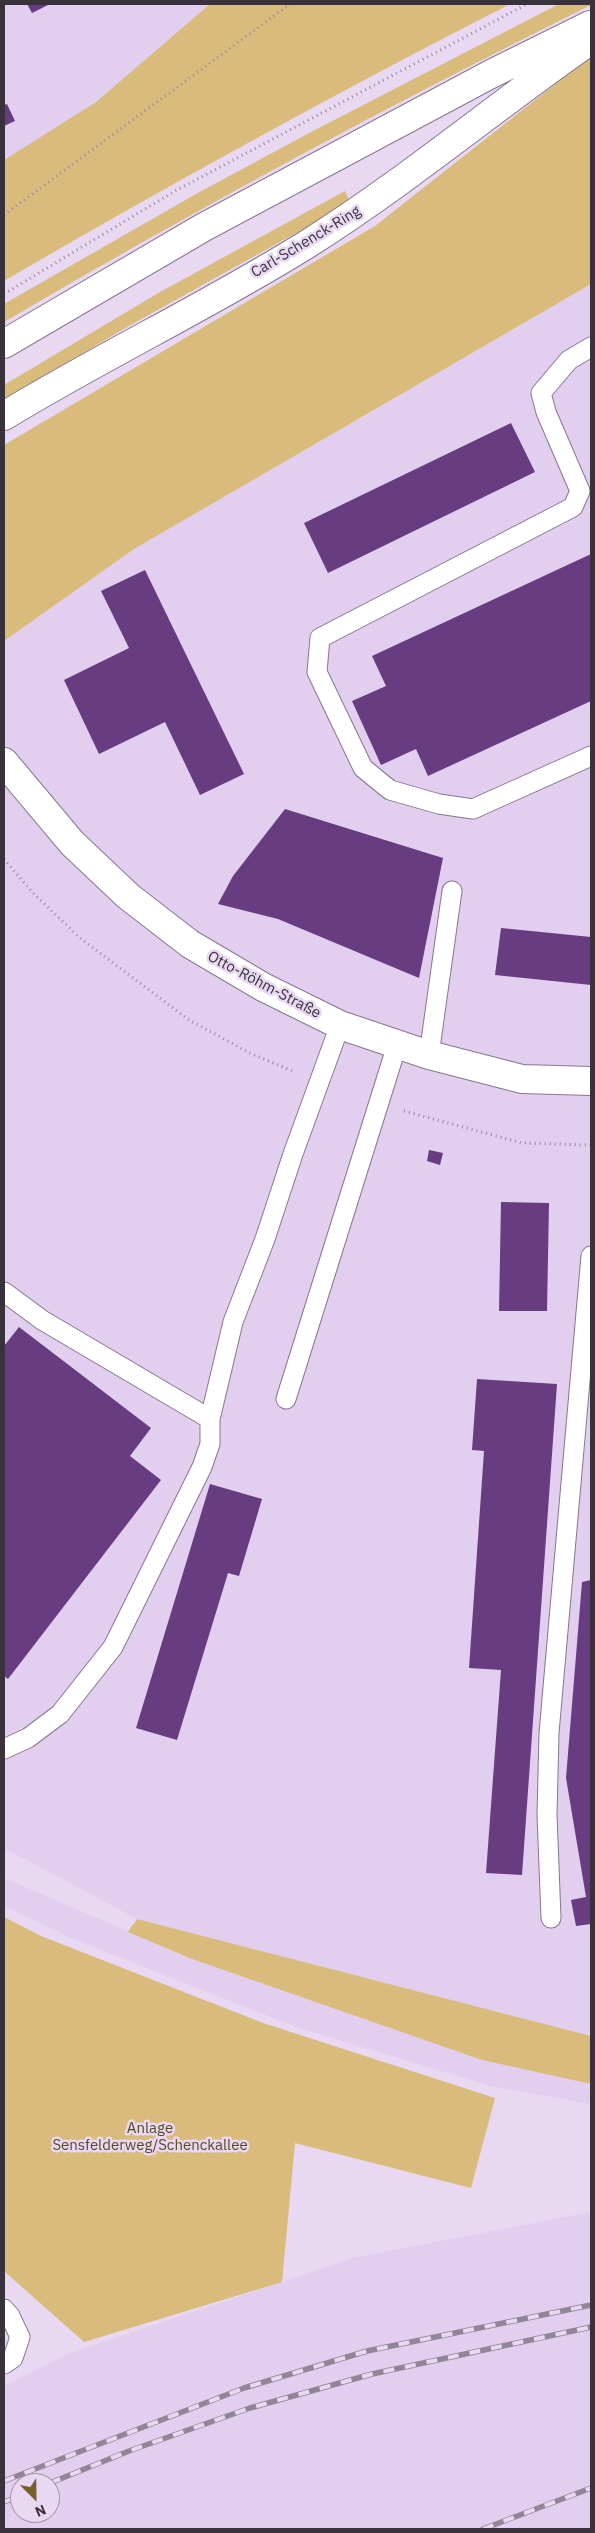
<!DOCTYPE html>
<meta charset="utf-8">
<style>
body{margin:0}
#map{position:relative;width:595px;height:2533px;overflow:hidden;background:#e8d8f1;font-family:"IBM Plex Sans",sans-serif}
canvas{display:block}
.frame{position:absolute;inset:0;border:5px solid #39323c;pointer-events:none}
.north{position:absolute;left:10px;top:2473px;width:50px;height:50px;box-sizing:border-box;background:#e8d8f1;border:1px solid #a296a9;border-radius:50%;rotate:157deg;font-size:14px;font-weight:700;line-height:20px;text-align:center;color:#39323c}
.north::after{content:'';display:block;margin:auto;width:18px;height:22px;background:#766030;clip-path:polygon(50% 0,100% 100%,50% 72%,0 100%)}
</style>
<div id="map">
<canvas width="595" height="2533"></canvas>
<div class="frame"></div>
<div class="north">N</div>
</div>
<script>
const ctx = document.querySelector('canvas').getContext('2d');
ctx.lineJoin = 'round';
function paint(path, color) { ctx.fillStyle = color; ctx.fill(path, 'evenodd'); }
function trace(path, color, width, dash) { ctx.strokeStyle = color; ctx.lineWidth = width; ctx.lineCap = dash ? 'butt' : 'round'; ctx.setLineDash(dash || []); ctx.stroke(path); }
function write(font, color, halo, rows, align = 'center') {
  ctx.font = font + ' "IBM Plex Sans",sans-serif'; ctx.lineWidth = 5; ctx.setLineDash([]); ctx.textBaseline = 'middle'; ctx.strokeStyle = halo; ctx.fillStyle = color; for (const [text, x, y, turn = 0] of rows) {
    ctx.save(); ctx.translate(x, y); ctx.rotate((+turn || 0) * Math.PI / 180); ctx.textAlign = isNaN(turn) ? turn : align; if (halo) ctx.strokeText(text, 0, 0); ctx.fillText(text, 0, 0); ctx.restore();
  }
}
paint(new Path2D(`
 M 4,4 L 210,4 L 96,102 L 4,160 Z
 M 591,284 L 591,2036 L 137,1919 L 4,1848 L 4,641 L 134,549 Z
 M 4,1878 L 192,1959 L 482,2060 L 591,2084 L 591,2104 L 491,2086 L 296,2027 L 71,1938 L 4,1906 Z
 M 591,2212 L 591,2529 L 4,2529 L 4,2386 L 67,2354 L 353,2258 ZM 20,2483 L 50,2483 L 50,2513 L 20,2513 Z`), '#e2ceee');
paint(new Path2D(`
 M 210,4 L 510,4 C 338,92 170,184 4,281 L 4,160 L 96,102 Z
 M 559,4 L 591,5 C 391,104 196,209 4,322 L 4,304 L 196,194 L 311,132 Z
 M 591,56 L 591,284 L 134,549 L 4,641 L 4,445 L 375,226 Z
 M 345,191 L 350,203 L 127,327 L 4,400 L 4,385 L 160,292 Z
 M 4,1917 L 41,1936 L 263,2023 L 495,2098 L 471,2188 L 295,2143 L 282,2282 L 84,2342 L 4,2271 Z
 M 137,1919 L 591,2036 L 591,2084 L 482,2060 L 192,1959 L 128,1932 Z`), '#d9bb7b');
paint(new Path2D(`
 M 27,4 L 50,4 L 32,13 Z
 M 7,104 L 15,121 L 4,126 L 4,105 Z
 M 511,423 L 535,472 L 328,573 L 304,523 Z
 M 591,554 L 591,701 L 428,776 L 416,749 L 381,765 L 352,701 L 386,686 L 372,656 Z
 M 145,570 L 244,774 L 200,795 L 165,722 L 99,754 L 64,680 L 129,648 L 101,591 Z
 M 285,809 L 443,858 L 419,978 L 278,919 L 218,904 L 233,876 Z
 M 501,928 L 591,937 L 591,985 L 495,975 Z
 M 429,1150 L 443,1153 L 440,1165 L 427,1161 Z
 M 501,1202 L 549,1203 L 547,1311 L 499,1311 Z
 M 19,1327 L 151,1428 L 130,1456 L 161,1480 L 8,1679 L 4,1676 L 4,1346 Z
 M 477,1379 L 557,1384 L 522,1875 L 486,1873 L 501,1670 L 469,1668 L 484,1451 L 472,1450 Z
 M 210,1484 L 262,1499 L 239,1576 L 228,1573 L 177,1740 L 136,1728 Z
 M 591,1580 L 591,1924 L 576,1926 L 571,1900 L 586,1897 L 566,1778 L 582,1582 Z`), '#683c80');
const service = new Path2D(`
 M 591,347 L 569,360 L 541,393 L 546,412 L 580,491 L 573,507 L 320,638 L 317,672 L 363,768 L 390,790 L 439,804 L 473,809 L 591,756
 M 429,1055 L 452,891
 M 4,1292 L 42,1320 L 210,1419 L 233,1322 L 265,1239 L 293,1154 L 340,1025
 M 286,1399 L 397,1045
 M 4,1749 L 28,1738 L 60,1714 L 113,1647 L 202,1467 L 210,1444 L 210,1419
 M 551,1918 L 547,1815 L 549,1733 L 591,1256
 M 4,2309 L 10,2316 L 20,2337 L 13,2358 L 4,2364`);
const tertiary = new Path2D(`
 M 4,762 L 72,843 L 128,896 L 190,944 L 263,987 L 340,1025 L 429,1055 L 522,1079 L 591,1081`);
const secondary = new Path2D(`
 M 4,344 L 204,227 L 491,74 L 590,25
 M 4,416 C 104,355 210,305 309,243 C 407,181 496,106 591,40`);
trace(service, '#86788f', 21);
trace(tertiary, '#86788f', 30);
trace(secondary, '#86788f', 30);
trace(new Path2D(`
 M 4,215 L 290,4
 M 4,294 L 175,191 L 527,4
 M 4,859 L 33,893 L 80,938 L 189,1020 L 252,1054 L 295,1072
 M 404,1111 L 522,1143 L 591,1145`), '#958a9c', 3, [1, 4]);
trace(service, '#fff', 19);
trace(tertiary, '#fff', 28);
trace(secondary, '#fff', 28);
const rail = new Path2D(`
 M 4,2481 L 244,2388 L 367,2351 L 591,2305
 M 50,2483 L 129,2451 L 250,2408 L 372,2374 L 591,2327
 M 4,2502 L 20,2496
 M 483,2529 L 591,2488`);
trace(rail, '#918698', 5.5);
trace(rail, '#e8d8f1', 4, [11]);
write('15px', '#39323c', '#e8d8f1', [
 ["Carl-Schenck-Ring",306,242,-31],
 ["Otto-Röhm-Straße",264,985,28]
]);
write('15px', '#5a4923', '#e8d8f1', [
 ["Anlage",150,2129],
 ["Sensfelderweg/Schenckallee",150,2146]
]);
</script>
